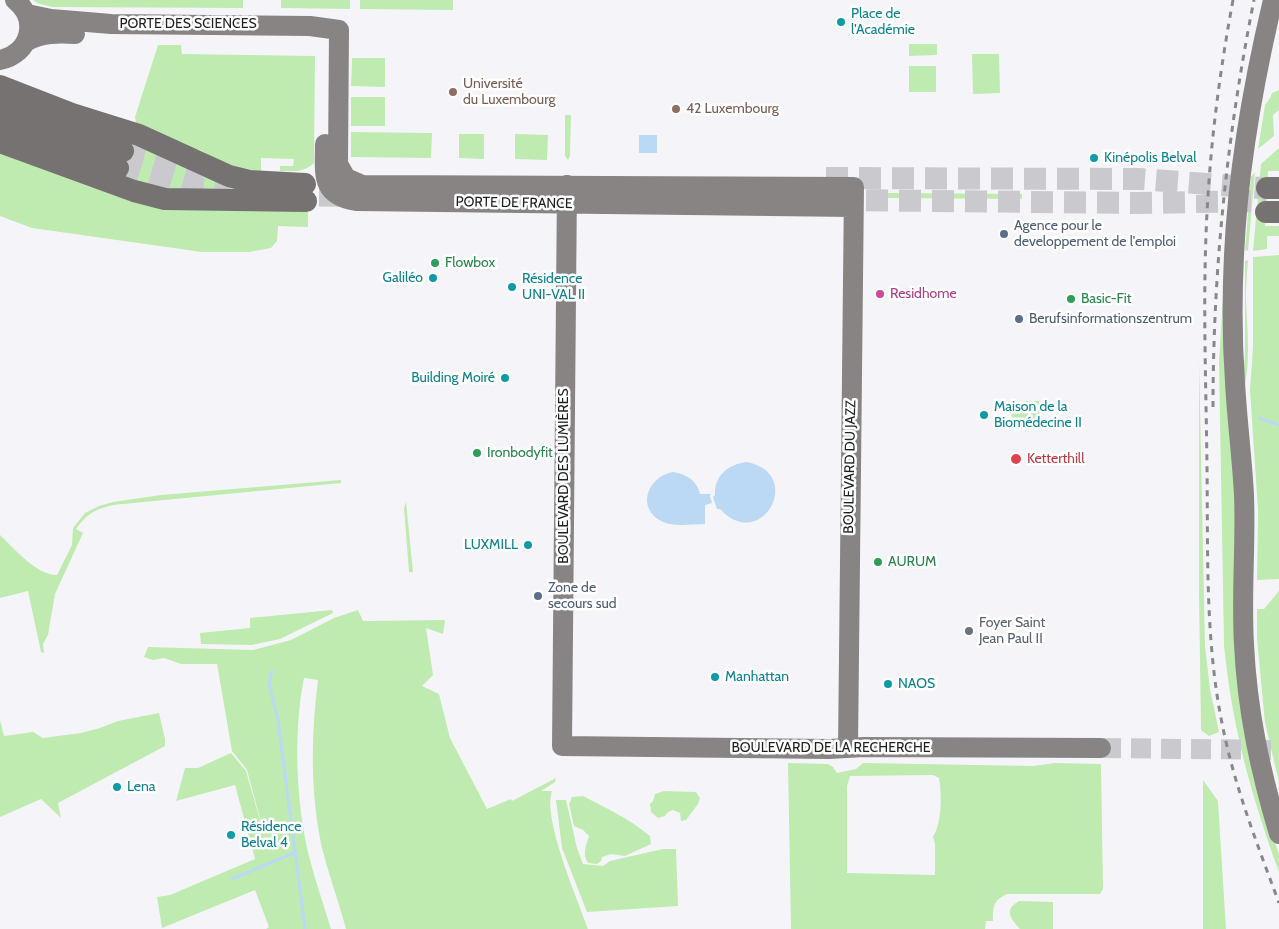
<!DOCTYPE html>
<meta charset="utf-8">
<style>
body{margin:0}
canvas{display:block;background:#f5f5f9}
</style>
<canvas width="1279" height="929"></canvas>
<script>
const ctx = document.querySelector('canvas').getContext('2d');
ctx.lineJoin = 'round';
function paint(path, color) { ctx.fillStyle = color; ctx.fill(path, 'evenodd'); }
function trace(path, color, width, dash) { ctx.strokeStyle = color; ctx.lineWidth = width; ctx.lineCap = dash ? 'butt' : 'round'; ctx.setLineDash(dash || []); ctx.stroke(path); }
function write(font, color, halo, rows, align = 'center') {
  ctx.font = font + ' Cabin,sans-serif'; ctx.lineWidth = 5; ctx.setLineDash([]); ctx.textBaseline = 'middle'; ctx.strokeStyle = halo; ctx.fillStyle = color; for (const [text, x, y, turn = 0] of rows) {
    ctx.save(); ctx.translate(x, y); ctx.rotate((+turn || 0) * Math.PI / 180); ctx.textAlign = isNaN(turn) ? turn : align; if (halo) ctx.strokeText(text, 0, 0); ctx.fillText(text, 0, 0); ctx.restore();
  }
}
paint(new Path2D(`
 M 33,0 L 243,0 L 243,8 L 52,7 L 37,3 Z
 M 281,0 L 350,0 L 350,9 L 281,8 Z
 M 360,0 L 453,0 L 453,10 L 360,9 Z
 M 909,44 L 937,44 L 937,55 L 909,56 Z
 M 158,45 L 181,45 L 182,54 L 315,56 L 314,163 C 303,173 293,171 280,171 L 280,166 L 293,166 L 294,159 L 261,158 L 261,174 L 223,163 L 200,150 L 171,142 L 136,123 L 135,117 Z
 M 972,54 L 999,54 L 1000,93 L 973,94 Z
 M 352,58 L 385,58 L 385,87 L 351,86 Z
 M 909,66 L 936,66 L 936,92 L 909,92 Z
 M 1279,90 L 1279,110 L 1273,115 L 1274,136 L 1258,149 L 1265,105 L 1270,98 L 1272,93 Z
 M 351,97 L 385,97 L 385,126 L 351,126 Z
 M 565,115 L 571,115 L 570,156 L 568,160 L 565,156 Z
 M 351,132 L 432,133 L 431,158 L 351,157 Z
 M 459,134 L 484,134 L 484,159 L 459,158 Z
 M 515,134 L 548,135 L 547,160 L 515,159 Z
 M 126,142 L 155,152 L 253,191 L 165,191 L 115,177 Z
 M 1279,148 L 1279,171 L 1268,171 L 1265,226 L 1279,226 L 1279,236 L 1267,236 L 1267,249 L 1253,251 L 1261,164 Z
 M 0,149 L 77,178 L 308,209 L 308,227 L 278,226 L 277,241 L 271,248 L 249,252 L 202,252 L 32,228 L 0,216 Z
 M 1255,172 L 1248,251 L 1245,250 L 1251,177 Z
 M 886,193 L 1022,194 L 1022,199 L 886,198 Z
 M 1226,251 L 1237,488 L 1273,837 L 1279,854 L 1279,872 C 1251,795 1232,727 1224,645 L 1219,361 Z
 M 1279,255 L 1279,579 L 1257,580 L 1258,511 L 1250,390 L 1253,347 L 1253,257 Z
 M 1248,260 C 1247,273 1246,286 1246,299 C 1247,327 1252,372 1241,397 L 1245,355 L 1245,261 Z
 M 1199,360 L 1205,646 L 1210,689 L 1219,732 L 1209,736 L 1201,730 L 1199,593 Z
 M 1023,401 L 1039,401 L 1039,423 L 1032,424 L 1030,407 L 1023,406 Z
 M 1027,409 L 1030,424 L 1013,427 L 1011,411 Z
 M 341,480 L 341,483 L 113,505 C 94,510 88,513 76,529 L 83,533 L 55,594 L 48,635 L 43,644 L 44,653 L 41,652 L 28,591 L 0,598 L 0,535 C 15,549 36,575 57,575 L 72,545 L 73,528 L 85,513 L 99,506 L 113,502 L 161,495 Z
 M 406,502 L 413,572 L 409,572 L 404,508 Z
 M 1279,591 L 1279,782 L 1265,723 L 1257,639 L 1257,609 L 1264,609 Z
 M 332,610 L 333,613 L 280,639 L 252,645 L 201,644 L 200,633 L 250,628 L 250,618 Z
 M 358,610 L 363,621 L 445,620 L 443,634 L 426,628 L 433,675 L 422,686 L 439,694 L 450,738 L 487,809 L 511,799 L 512,801 L 556,778 L 555,782 L 541,791 L 552,791 C 542,818 578,900 588,929 L 346,929 C 339,902 329,876 322,848 C 310,792 311,736 318,680 L 304,678 C 293,732 296,806 310,860 C 316,883 324,906 331,929 L 266,929 L 269,927 L 255,890 L 162,928 L 157,897 L 170,895 L 255,859 L 235,785 L 176,801 L 185,768 L 198,768 L 231,753 L 246,771 L 267,845 L 247,770 L 232,751 L 217,664 L 181,664 L 164,658 L 153,660 L 144,657 L 148,647 L 253,650 L 291,640 L 334,618 Z
 M 159,713 L 165,739 L 165,746 L 58,803 L 61,818 L 41,799 L 0,817 L 0,720 L 4,736 L 33,732 L 43,738 L 81,733 L 100,728 L 118,721 Z
 M 788,763 L 828,764 L 833,767 L 837,773 L 856,769 L 863,763 L 1033,766 L 1055,763 L 1101,764 L 1103,889 L 1100,894 L 1007,894 C 993,901 993,906 993,921 L 986,921 L 985,929 L 791,929 ZM 933,775 L 939,778 C 942,796 942,822 933,837 L 935,844 L 935,875 L 847,873 L 847,786 L 850,776 Z
 M 1203,780 L 1218,801 L 1226,929 L 1203,929 Z
 M 664,791 L 696,792 L 700,798 L 698,804 L 686,820 L 681,821 L 680,813 L 673,810 L 668,812 L 665,816 L 658,818 L 651,812 L 650,804 L 653,801 L 655,794 Z
 M 583,796 C 606,808 630,819 650,836 L 651,844 L 625,856 L 611,854 L 602,857 L 601,861 L 597,864 L 588,863 C 582,854 586,846 589,836 L 583,830 L 574,826 L 569,804 L 572,797 Z
 M 556,800 L 566,800 L 577,848 L 583,864 L 603,866 L 610,861 L 663,849 L 676,849 L 678,906 L 587,912 L 562,848 Z
 M 1019,901 L 1053,902 L 1053,929 L 1020,929 C 1011,919 1003,910 1019,901 Z`), '#bfebb1');
paint(new Path2D(`
 M 639,135 L 657,135 L 657,153 L 639,153 Z
 M 747,462 C 806,474 761,554 720,509 L 717,509 L 713,497 L 715,495 C 714,475 729,464 747,462 Z
 M 673,472 C 686,474 697,480 700,494 L 711,494 L 710,496 L 712,503 L 705,505 L 705,524 C 693,524 673,527 663,522 C 636,510 646,477 673,472 Z`), '#bbd8f5');
trace(new Path2D(`
 M 1259,418 L 1279,425
 M 272,671 L 269,683 L 278,720 L 305,929
 M 232,879 L 296,852`), '#bbd8f5', 3);
trace(new Path2D(`
 M 1101,748 L 1279,750`), '#cacace', 20, [20, 10]);
trace(new Path2D(`
 M 123,151 L 204,170
 M 118,168 L 186,187 L 229,192
 M 826,178 L 1140,179 L 1261,188
 M 286,195 L 354,196
 M 833,200 L 1140,203 L 1266,201`), '#cacace', 22, [22, 11]);
trace(new Path2D(`
 M 1273,0 C 1253,84 1238,168 1234,255 C 1232,296 1232,340 1235,382 C 1237,420 1242,457 1244,495 C 1246,545 1241,594 1244,644 C 1247,710 1260,770 1279,834
 M 27,14 L 51,19 L 111,24 L 310,26 L 339,30 L 338,164 L 346,178 L 362,185 L 854,187 L 848,748
 M 27,41 C 43,33 57,33 75,34
 M 0,60 C 30,54 40,20 15,0
 M 325,144 C 325,174 320,195 356,201 L 853,207
 M 567,185 L 562,746 L 829,749 L 864,747 L 1101,748`), '#888484', 20);
trace(new Path2D(`
 M 0,86 L 72,114 L 139,135 L 229,176 L 249,181 L 305,184
 M 0,105 L 24,112 L 123,151
 M 0,123 L 118,168
 M 0,142 L 134,191 L 165,199 L 306,201
 M 1267,188 L 1279,188
 M 1266,212 L 1279,212`), '#767271', 22);
trace(new Path2D(`
 M 1233,0 C 1221,65 1212,130 1208,196 C 1202,286 1206,377 1207,467 C 1208,554 1205,643 1223,728 C 1235,788 1258,846 1279,903
 M 1213,407 C 1213,270 1227,135 1254,0`), '#87888a', 3, [6, 6]);
for (const [x, y, r, color] of [
 [841,22,5,"#0f9aa8"],
 [453,92,5,"#8d6e63"],
 [676,109,5,"#8d6e63"],
 [1094,158,5,"#0f9aa8"],
 [1004,234,5,"#5c6f8a"],
 [435,263,5,"#2e9e5b"],
 [433,278,5,"#0f9aa8"],
 [512,287,5,"#0f9aa8"],
 [880,294,5,"#d1479c"],
 [1071,299,5,"#2e9e5b"],
 [1019,319,5,"#5c6f8a"],
 [505,378,5,"#0f9aa8"],
 [984,415,5,"#0f9aa8"],
 [477,453,5,"#2e9e5b"],
 [1016,459,6,"#e0444e"],
 [528,545,5,"#0f9aa8"],
 [878,562,5,"#2e9e5b"],
 [538,596,5,"#5c6f8a"],
 [969,631,5,"#6b7280"],
 [715,677,5,"#0f9aa8"],
 [888,684,5,"#0f9aa8"],
 [117,787,5,"#0f9aa8"],
 [231,835,5,"#0f9aa8"]
]) { const dot = new Path2D(); dot.arc(x, y, r, 0, 2 * Math.PI); ctx.fillStyle = color; ctx.fill(dot); trace(dot, '#fff', 2); }
write('14px', '#0d838f', '#fff', [
 ["Place de",851,14],
 ["l'Académie",851,30],
 ["Kinépolis Belval",1104,158],
 ["Galiléo",423,278,"right"],
 ["Résidence",522,279],
 ["UNI-VAL II",522,295],
 ["Building Moiré",495,378,"right"],
 ["Maison de la",994,407],
 ["Biomédecine II",994,423],
 ["LUXMILL",518,545,"right"],
 ["Manhattan",725,677],
 ["NAOS",898,684],
 ["Lena",127,787],
 ["Résidence",241,827],
 ["Belval 4",241,843]
], 'left');
write('14px', '#1f2021', '#fff', [
 ["PORTE DES SCIENCES",188,24],
 ["PORTE DE FRANCE",514,203,1],
 ["BOULEVARD DU JAZZ",850,467,-89],
 ["BOULEVARD DES LUMIÈRES",564,476,-90],
 ["BOULEVARD DE LA RECHERCHE",831,748]
]);
write('14px', '#785e54', '#fff', [
 ["Université",463,84],
 ["du Luxembourg",463,100],
 ["42 Luxembourg",686,109]
], 'left');
write('14px', '#4e5e75', '#fff', [
 ["Agence pour le",1014,226],
 ["developpement de l'emploi",1014,242],
 ["Berufsinformationszentrum",1029,319],
 ["Zone de",548,588],
 ["secours sud",548,604]
], 'left');
write('14px', '#27864d', '#fff', [
 ["Flowbox",445,263],
 ["Basic-Fit",1081,299],
 ["Ironbodyfit",487,453],
 ["AURUM",888,562]
], 'left');
write('14px', '#b23c85', '#fff', [
 ["Residhome",890,294]
], 'left');
write('14px', '#be3a42', '#fff', [
 ["Ketterthill",1027,459]
], 'left');
write('14px', '#5b616d', '#fff', [
 ["Foyer Saint",979,623],
 ["Jean Paul II",979,639]
], 'left');
</script>
